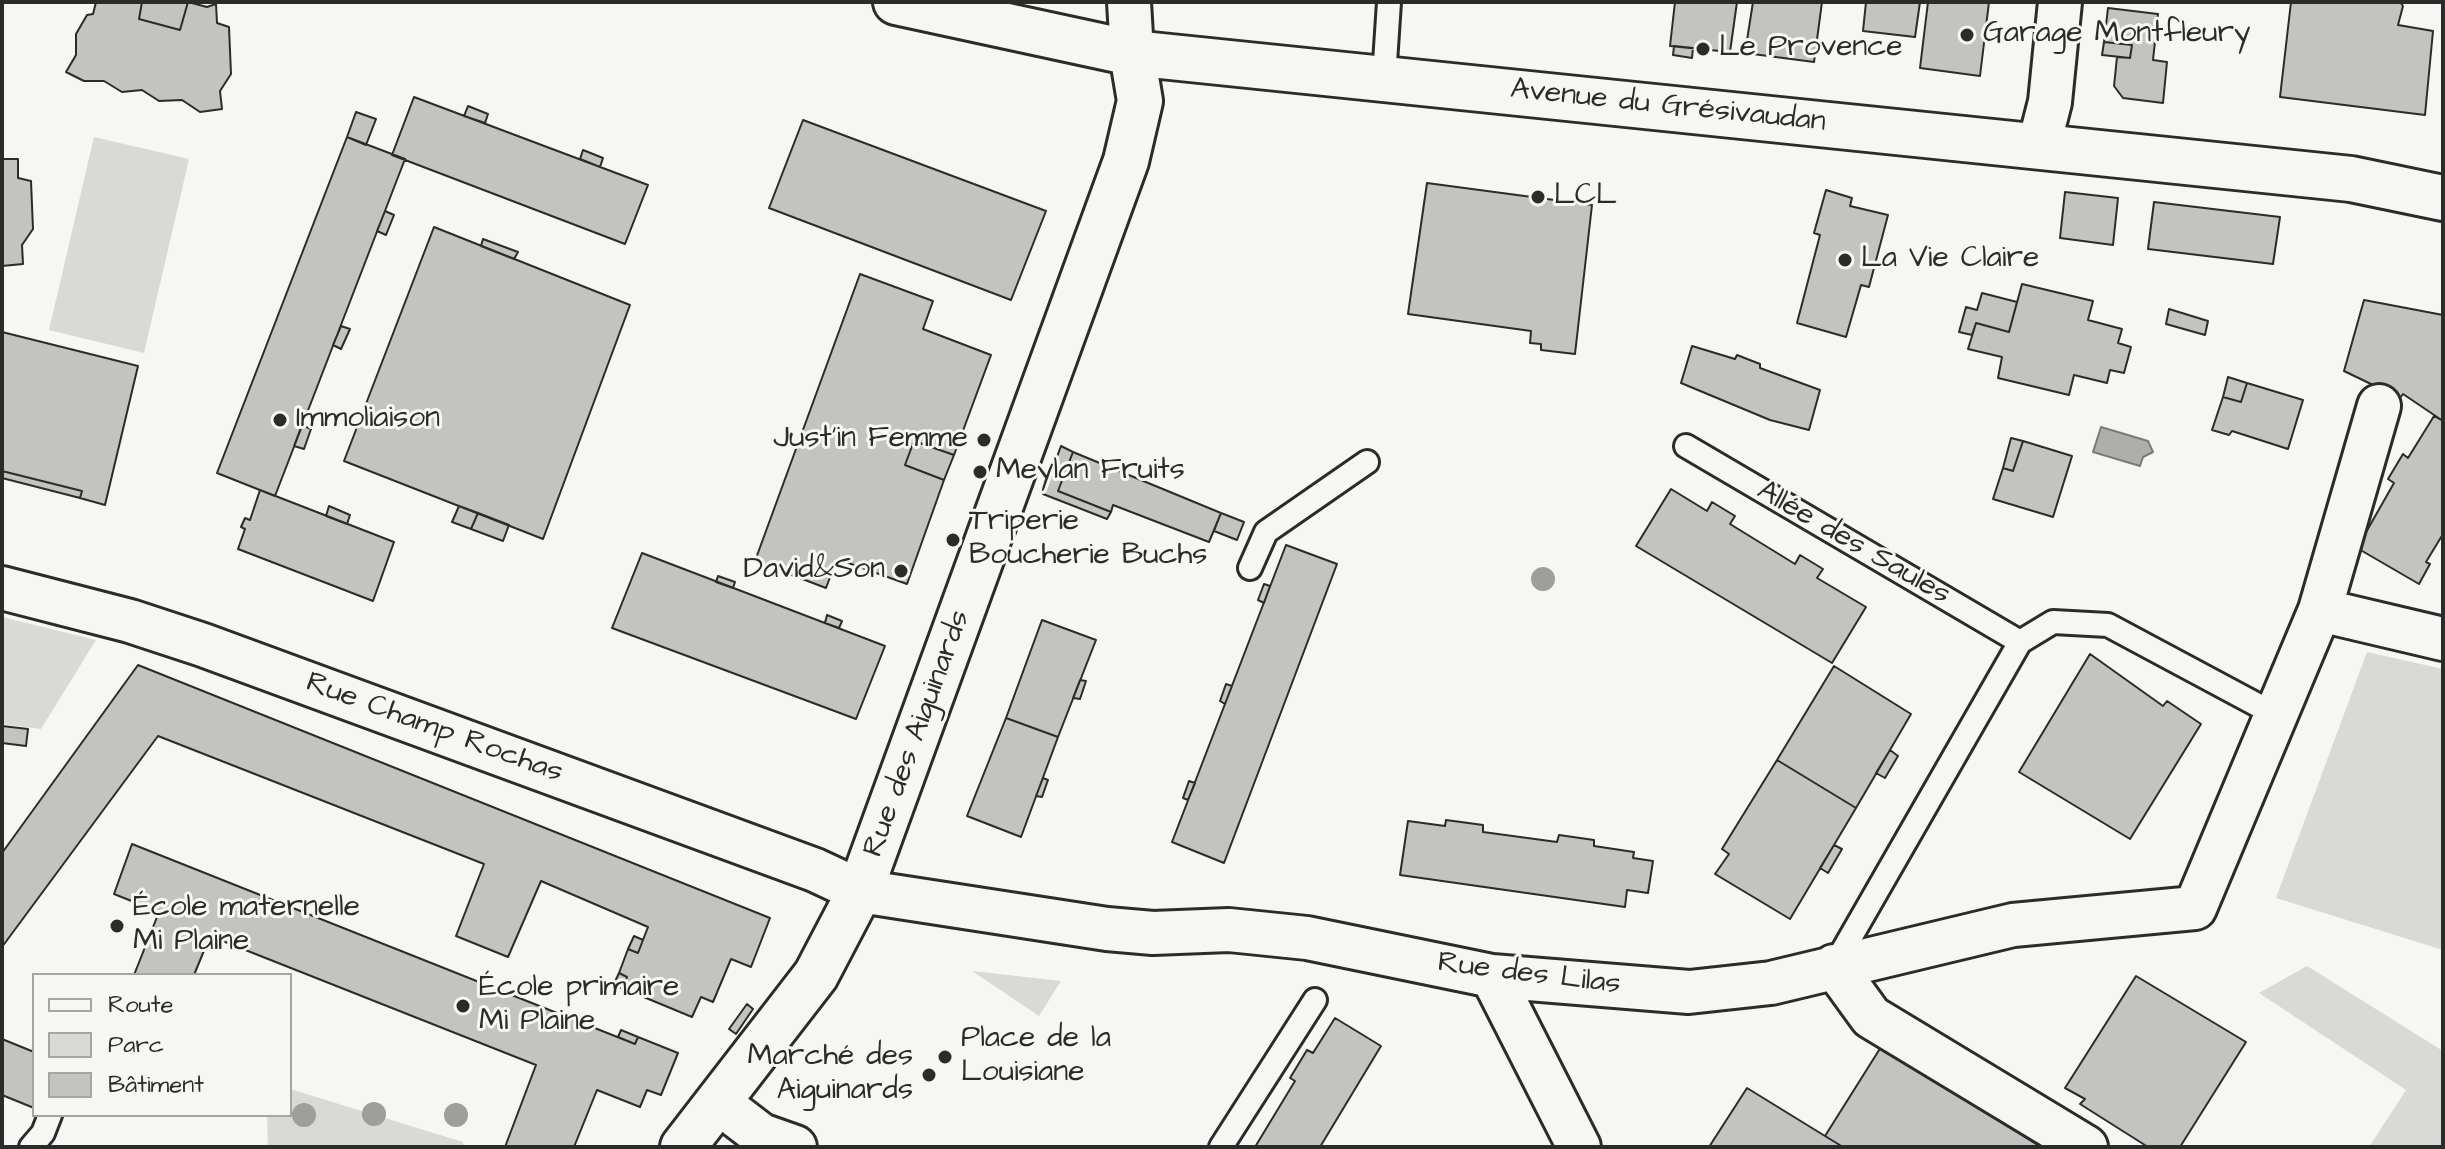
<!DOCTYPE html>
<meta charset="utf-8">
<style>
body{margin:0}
#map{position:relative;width:2445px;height:1149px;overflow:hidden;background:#f6f6f2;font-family:"Architects Daughter",sans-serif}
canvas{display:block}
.frame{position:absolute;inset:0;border:4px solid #2b2b2b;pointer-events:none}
.legend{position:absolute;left:32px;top:973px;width:260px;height:144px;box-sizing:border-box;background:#f6f6f2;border:2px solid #a5a5a2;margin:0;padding:10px 14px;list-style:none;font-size:24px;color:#2b2b2b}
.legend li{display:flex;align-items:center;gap:16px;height:40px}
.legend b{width:40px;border:2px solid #a5a5a2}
</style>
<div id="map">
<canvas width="2445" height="1149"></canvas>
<div class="frame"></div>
<ul class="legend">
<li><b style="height:10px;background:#f6f6f2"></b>Route</li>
<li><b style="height:22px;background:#d9d9d5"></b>Parc</li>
<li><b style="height:22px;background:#c3c3c0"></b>Bâtiment</li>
</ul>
</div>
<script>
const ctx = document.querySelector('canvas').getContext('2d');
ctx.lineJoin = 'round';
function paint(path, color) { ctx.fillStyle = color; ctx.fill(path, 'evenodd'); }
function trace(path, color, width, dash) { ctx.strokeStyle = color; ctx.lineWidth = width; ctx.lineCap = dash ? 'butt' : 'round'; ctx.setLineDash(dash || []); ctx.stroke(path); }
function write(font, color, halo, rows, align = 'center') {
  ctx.font = font + ' "Architects Daughter",sans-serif'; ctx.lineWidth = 6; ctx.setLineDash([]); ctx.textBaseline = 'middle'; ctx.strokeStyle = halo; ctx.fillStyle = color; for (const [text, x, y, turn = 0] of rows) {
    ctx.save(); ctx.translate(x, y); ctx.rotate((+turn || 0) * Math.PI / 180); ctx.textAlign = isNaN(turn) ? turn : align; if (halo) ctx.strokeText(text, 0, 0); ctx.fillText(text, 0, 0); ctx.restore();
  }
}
paint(new Path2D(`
 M 94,137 L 189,159 L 144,353 L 49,330 Z
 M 2,617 L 96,640 L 41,729 L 2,724 Z
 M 2367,652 L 2443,669 L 2443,950 L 2276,898 Z
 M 2307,966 L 2443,1051 L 2442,1147 L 2369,1147 L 2406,1090 L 2259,993 Z
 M 972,971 L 1061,981 L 1039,1016 Z
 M 290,1089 L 463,1142 L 464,1147 L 268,1147 L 267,1115 L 290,1115 Z`), '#d9d9d5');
const water = new Path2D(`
 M 2101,427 L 2148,441 L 2153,452 L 2143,457 L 2140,466 L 2093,452 Z`);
paint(water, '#aeaeab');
trace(water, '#7a7a78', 2);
const building = new Path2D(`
 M 96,2 L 142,2 L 139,19 L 180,30 L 188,2 L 207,7 L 216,4 L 217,23 L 229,27 L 231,74 L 220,91 L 222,109 L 200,112 L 182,100 L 159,101 L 142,90 L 122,92 L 104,81 L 84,81 L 66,72 L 76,55 L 76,34 L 87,15 L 93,14 Z
 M 142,2 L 188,2 L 180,30 L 139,19 Z
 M 1675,2 L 1737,2 L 1730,52 L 1670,46 Z
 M 1753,2 L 1822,2 L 1814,62 L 1745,53 Z
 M 1866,2 L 1920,2 L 1915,37 L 1863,31 Z
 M 1928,2 L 1989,2 L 1980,76 L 1920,68 Z
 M 2291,2 L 2400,2 L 2403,6 L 2398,25 L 2433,31 L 2425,115 L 2280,97 Z
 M 2108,8 L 2158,14 L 2153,60 L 2167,62 L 2163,103 L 2123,98 L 2114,86 L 2117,57 L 2130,58 L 2132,45 L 2104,42 Z
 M 2104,42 L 2132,45 L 2130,58 L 2102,55 Z
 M 1674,46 L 1693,48 L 1692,58 L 1673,55 Z
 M 414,97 L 648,185 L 625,244 L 392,155 Z
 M 468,106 L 488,114 L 485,123 L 464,116 Z
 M 356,112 L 376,119 L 366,145 L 347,137 Z
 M 803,120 L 1046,211 L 1011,300 L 769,208 Z
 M 347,137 L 405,159 L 275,496 L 217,473 Z
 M 583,150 L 603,158 L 600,167 L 580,159 Z
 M 2,159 L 18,159 L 18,178 L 31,181 L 33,229 L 22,245 L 23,264 L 2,266 Z
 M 1427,183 L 1592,205 L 1575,354 L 1541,350 L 1541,344 L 1530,343 L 1531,331 L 1408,314 Z
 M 1826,190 L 1852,198 L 1850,206 L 1888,215 L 1869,287 L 1861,285 L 1846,337 L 1797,323 L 1820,235 L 1814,233 Z
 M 2065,192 L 2118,198 L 2113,245 L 2060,238 Z
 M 2154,202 L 2280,217 L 2273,264 L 2148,249 Z
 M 385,211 L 394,215 L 386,235 L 377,231 Z
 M 434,227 L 630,305 L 543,539 L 344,461 Z
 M 483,239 L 518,252 L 514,259 L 481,246 Z
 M 860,274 L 933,301 L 923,329 L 991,355 L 954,455 L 914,441 L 905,465 L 944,480 L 907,584 L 837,559 L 826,588 L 755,561 Z
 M 2022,284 L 2093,301 L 2088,320 L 2122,329 L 2118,343 L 2131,347 L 2124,373 L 2110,370 L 2107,383 L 2074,375 L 2069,395 L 1998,378 L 2002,357 L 1968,349 L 1976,323 L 2009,332 Z
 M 1982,293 L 2017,302 L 2009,332 L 1976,323 L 1972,335 L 1959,332 L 1966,307 L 1977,310 Z
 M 2364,300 L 2443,315 L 2443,421 L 2403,394 L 2400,398 L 2344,371 Z
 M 2169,309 L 2208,321 L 2205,335 L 2166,324 Z
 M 341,326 L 350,329 L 341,349 L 333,345 Z
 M 2,332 L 138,366 L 105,505 L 80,498 L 82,491 L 2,471 Z
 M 1692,346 L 1735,359 L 1737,355 L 1760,364 L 1760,368 L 1820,390 L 1809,430 L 1770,420 L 1681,383 Z
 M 2228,377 L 2247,383 L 2241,402 L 2223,397 Z
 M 2247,383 L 2303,400 L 2288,449 L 2232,431 L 2229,435 L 2212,430 L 2223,397 L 2241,402 Z
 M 2434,416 L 2443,421 L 2443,534 L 2426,562 L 2430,564 L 2419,584 L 2357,548 L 2394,483 L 2388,479 L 2403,454 L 2408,458 Z
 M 302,425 L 311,429 L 304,449 L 294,446 Z
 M 2011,438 L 2023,441 L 2013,471 L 2003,468 Z
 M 914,441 L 954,455 L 944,480 L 905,465 Z
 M 2023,441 L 2072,456 L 2053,517 L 1993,499 L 2003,468 L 2013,471 Z
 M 1061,446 L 1073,452 L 1058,491 L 1111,512 L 1107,519 L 1043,494 Z
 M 1073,452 L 1221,513 L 1209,542 L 1113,505 L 1111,512 L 1058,491 Z
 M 2,471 L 82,491 L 80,498 L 2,478 Z
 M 1671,489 L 1707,511 L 1712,502 L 1735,516 L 1730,524 L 1795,564 L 1800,555 L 1823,569 L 1817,578 L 1866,607 L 1832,663 L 1636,546 Z
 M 260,490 L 394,542 L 373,601 L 238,549 L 245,529 L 241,527 L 245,518 L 250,520 Z
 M 329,506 L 350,515 L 347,524 L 326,516 Z
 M 459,506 L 478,513 L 471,529 L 452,522 Z
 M 478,513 L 509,525 L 503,541 L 471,529 Z
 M 1221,513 L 1244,522 L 1237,540 L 1214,531 Z
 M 1286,545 L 1337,564 L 1224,863 L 1172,842 Z
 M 642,553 L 885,646 L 856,719 L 612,628 Z
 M 718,576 L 735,582 L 733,588 L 716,582 Z
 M 1264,584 L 1270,586 L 1264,603 L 1258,600 Z
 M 827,615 L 842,621 L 839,628 L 825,623 Z
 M 1042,620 L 1096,640 L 1058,737 L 1006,718 Z
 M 2090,654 L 2163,706 L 2167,701 L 2201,724 L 2130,839 L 2019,772 Z
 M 138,665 L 770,918 L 751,967 L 731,959 L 713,1002 L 701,997 L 692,1017 L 622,988 L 627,977 L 619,973 L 628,949 L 638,953 L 648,927 L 541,881 L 508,957 L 456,936 L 484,864 L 158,736 L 2,947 L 2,853 Z
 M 1834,666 L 1911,714 L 1856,808 L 1777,760 Z
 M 1080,680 L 1086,681 L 1080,699 L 1073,698 Z
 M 1226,684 L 1232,686 L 1225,704 L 1220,701 Z
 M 1006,718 L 1058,737 L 1021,837 L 967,816 Z
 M 2,726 L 28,729 L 26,746 L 2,743 Z
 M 1890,750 L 1898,756 L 1885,778 L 1876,773 Z
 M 1777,760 L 1856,808 L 1790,919 L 1715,874 L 1729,854 L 1722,849 Z
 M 1043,778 L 1048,780 L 1042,797 L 1036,796 Z
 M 1189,781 L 1195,783 L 1188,800 L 1183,798 Z
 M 1446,820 L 1483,825 L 1483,832 L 1557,842 L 1559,835 L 1594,840 L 1594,846 L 1634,852 L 1633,858 L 1653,861 L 1648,893 L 1627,890 L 1625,907 L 1400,875 L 1408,821 L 1445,826 Z
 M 132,844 L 635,1044 L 638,1037 L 678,1053 L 661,1095 L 647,1090 L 640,1107 L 597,1090 L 574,1147 L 505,1147 L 536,1065 L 210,936 L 194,975 L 134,975 L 159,912 L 114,894 Z
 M 1834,845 L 1842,849 L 1828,873 L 1820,868 Z
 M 634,936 L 643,940 L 638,953 L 628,949 Z
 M 619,973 L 627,977 L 622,988 L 613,986 Z
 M 2136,976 L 2246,1042 L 2180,1147 L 2148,1147 L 2080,1104 L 2085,1099 L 2065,1088 Z
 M 747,1004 L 753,1009 L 736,1034 L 729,1029 Z
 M 1335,1018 L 1381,1046 L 1320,1147 L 1255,1147 L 1295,1081 L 1290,1078 L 1307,1050 L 1313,1053 Z
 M 621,1030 L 638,1037 L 635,1044 L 618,1037 Z
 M 2,1039 L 34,1052 L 34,1108 L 2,1095 Z
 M 1881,1047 L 2041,1147 L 1843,1147 L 1825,1136 Z
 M 1747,1088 L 1825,1136 L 1843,1147 L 1709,1147 Z`);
paint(building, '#c3c3c0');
trace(building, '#2b2b2b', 2);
const lane = new Path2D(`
 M 1384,78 L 1389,2
 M 1686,446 L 2020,642 L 1834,966
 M 1250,568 L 1266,532 L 1367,462
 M 2020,642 L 2053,622 L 2108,625 L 2278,716
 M 31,1147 L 43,1133 L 50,1115
 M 1221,1147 L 1315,1000`);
const street = new Path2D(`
 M 1129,2 L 1132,53
 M 2039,145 L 2050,102 L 2060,2
 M 2,588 L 130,621 L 203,645 L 815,870 L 860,891 L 1107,929 L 1153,933 L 1229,930 L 1307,938 L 1492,976 L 1689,992 L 1771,983 L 2013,925 L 2195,908 L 2320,610 L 2379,406
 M 2320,610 L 2443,639
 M 1834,966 L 1871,1017 L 2086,1147
 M 1492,976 L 1579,1147
 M 718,1102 L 761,1135 L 795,1147`);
const secondary = new Path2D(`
 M 896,2 L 1132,53 L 2351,179 L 2443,198
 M 683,1147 L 816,975 L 860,891 L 1126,161 L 1140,101 L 1132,53`);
trace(lane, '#2b2b2b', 28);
trace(street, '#2b2b2b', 48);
trace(secondary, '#2b2b2b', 50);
trace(lane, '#f6f6f2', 22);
trace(street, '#f6f6f2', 42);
trace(secondary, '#f6f6f2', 44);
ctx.fillStyle = '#9e9e9c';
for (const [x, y] of [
 [1543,579],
 [374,1114],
 [304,1115],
 [456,1115]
]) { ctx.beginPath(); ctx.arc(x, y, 12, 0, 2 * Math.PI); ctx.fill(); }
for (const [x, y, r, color] of [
 [1967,35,8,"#2b2b2b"],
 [1703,49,8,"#2b2b2b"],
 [1538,197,8,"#2b2b2b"],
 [1845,260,8,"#2b2b2b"],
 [280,420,8,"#2b2b2b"],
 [984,440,8,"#2b2b2b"],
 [980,472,8,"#2b2b2b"],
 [953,540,8,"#2b2b2b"],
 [901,571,8,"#2b2b2b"],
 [117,926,8,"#2b2b2b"],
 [463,1006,8,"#2b2b2b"],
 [945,1057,8,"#2b2b2b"],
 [929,1075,8,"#2b2b2b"]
]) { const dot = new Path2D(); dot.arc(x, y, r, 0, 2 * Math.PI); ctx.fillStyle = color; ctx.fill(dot); trace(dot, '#f6f6f2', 3); }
write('30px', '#2b2b2b', '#f6f6f2', [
 ["Garage Montfleury",1983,35],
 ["Le Provence",1719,49],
 ["LCL",1554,197],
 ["La Vie Claire",1861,260],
 ["Immoliaison",296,420],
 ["Just'in Femme",968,440,"right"],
 ["Meylan Fruits",996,472],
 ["Triperie",969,523],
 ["Boucherie Buchs",969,557],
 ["David&Son",885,571,"right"],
 ["École maternelle",133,909],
 ["Mi Plaine",133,943],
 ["École primaire",479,989],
 ["Mi Plaine",479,1023],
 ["Place de la",961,1040],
 ["Louisiane",961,1074],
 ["Marché des",913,1058,"right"],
 ["Aiguinards",913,1092,"right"]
], 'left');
write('30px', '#2b2b2b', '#f6f6f2', [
 ["Avenue du Grésivaudan",1668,107,6],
 ["Allée des Saules",1853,544,30],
 ["Rue Champ Rochas",434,729,20],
 ["Rue des Aiguinards",918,734,-70],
 ["Rue des Lilas",1529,975,7]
]);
</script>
